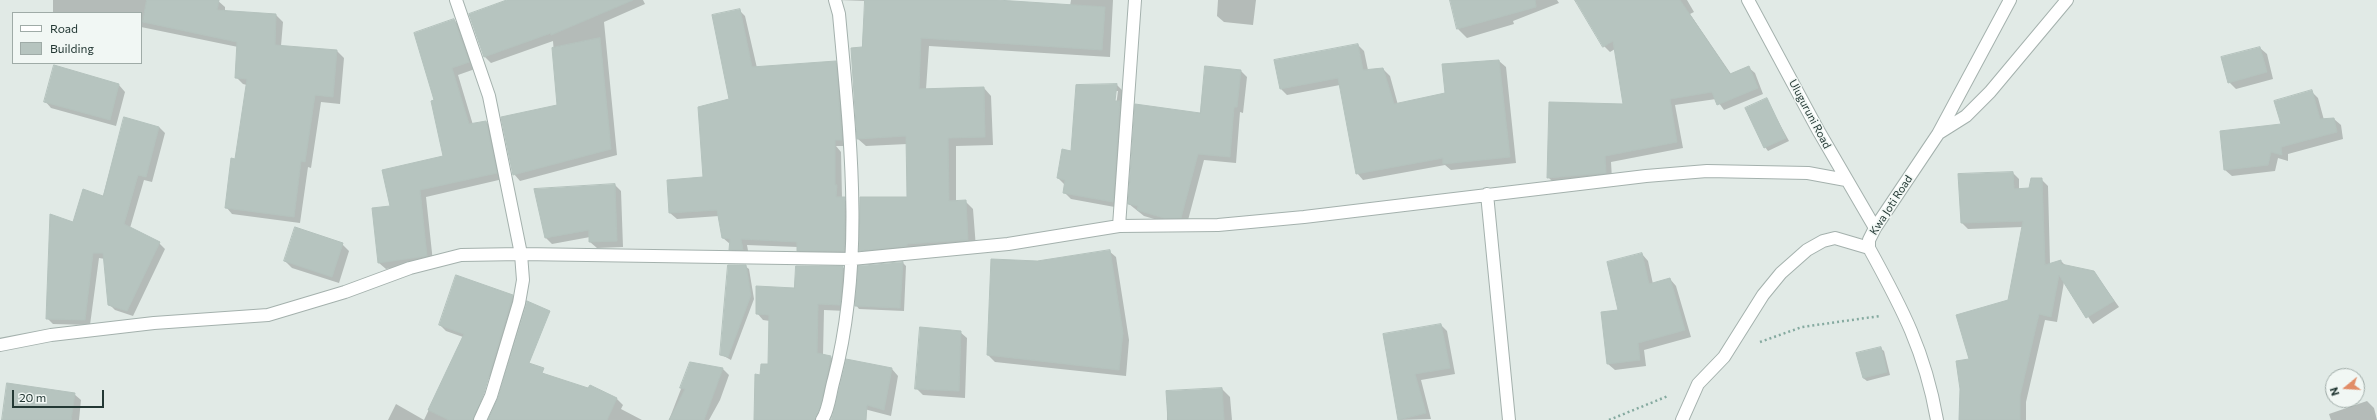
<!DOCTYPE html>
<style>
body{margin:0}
#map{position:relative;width:2377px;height:420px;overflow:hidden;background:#e1eae6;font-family:Commissioner,sans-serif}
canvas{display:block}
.legend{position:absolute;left:12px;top:12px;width:130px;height:52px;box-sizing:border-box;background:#f1f7f4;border:1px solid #9faba7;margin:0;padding:5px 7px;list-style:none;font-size:12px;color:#233834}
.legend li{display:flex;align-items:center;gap:8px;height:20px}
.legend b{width:20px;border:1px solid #9faba7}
.north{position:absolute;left:2325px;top:368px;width:40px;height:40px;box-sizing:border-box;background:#f1f7f4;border:1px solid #9faba7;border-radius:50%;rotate:252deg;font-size:11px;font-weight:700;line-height:16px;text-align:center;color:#233834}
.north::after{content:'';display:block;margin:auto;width:14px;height:18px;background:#e18c67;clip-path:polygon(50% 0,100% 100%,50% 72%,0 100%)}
.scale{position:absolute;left:12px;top:390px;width:92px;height:18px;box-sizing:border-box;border:2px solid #233834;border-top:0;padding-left:5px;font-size:12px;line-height:14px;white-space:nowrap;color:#233834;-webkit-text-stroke:3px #f1f7f4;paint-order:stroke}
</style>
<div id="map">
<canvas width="2377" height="420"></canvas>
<ul class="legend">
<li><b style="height:5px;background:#fff"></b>Road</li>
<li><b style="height:11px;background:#b6c4bf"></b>Building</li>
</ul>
<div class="north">N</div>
<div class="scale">20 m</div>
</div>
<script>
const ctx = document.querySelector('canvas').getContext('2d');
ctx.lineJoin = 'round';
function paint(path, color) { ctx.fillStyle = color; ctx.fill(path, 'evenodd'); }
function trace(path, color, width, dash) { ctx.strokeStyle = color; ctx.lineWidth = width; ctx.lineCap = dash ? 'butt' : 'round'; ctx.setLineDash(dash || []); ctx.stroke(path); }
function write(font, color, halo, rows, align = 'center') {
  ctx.font = font + ' Commissioner,sans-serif'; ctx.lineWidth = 3; ctx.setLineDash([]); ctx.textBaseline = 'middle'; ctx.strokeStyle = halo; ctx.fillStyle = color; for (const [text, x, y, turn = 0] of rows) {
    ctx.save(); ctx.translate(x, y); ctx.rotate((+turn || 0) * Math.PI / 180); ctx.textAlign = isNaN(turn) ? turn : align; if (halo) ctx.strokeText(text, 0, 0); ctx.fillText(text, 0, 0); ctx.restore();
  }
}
paint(new Path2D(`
 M 53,0 L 217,0 L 225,7 L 225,12 L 276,15 L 283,22 L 281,46 L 337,51 L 344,58 L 340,104 L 321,102 L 311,168 L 308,167 L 300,223 L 232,214 L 226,207 L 236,160 L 247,85 L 243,84 L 236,77 L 238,47 L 141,27 L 141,13 L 53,13 Z
 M 510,0 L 643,0 L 645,4 L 604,22 L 617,155 L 520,181 L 514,174 L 558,106 L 553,41 L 491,63 L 484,56 Z
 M 838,0 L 983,0 L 1070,6 L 1071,0 L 1113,0 L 1110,57 L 929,46 L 926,89 L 984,88 L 991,96 L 993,145 L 956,146 L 956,201 L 965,201 L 973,209 L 976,248 L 868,258 L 860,250 L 908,198 L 907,144 L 866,146 L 858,139 L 866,1 Z
 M 1218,0 L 1256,0 L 1253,25 L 1224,22 L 1217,16 Z
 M 1451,0 L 1557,0 L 1559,3 L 1513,21 L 1514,24 L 1467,38 L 1458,29 Z
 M 1610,0 L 1687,0 L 1694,12 L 1690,14 L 1731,74 L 1748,67 L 1755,73 L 1763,94 L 1724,110 L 1716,99 L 1675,105 L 1683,148 L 1611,162 L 1612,179 L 1554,183 L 1548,177 L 1624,105 L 1615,49 L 1610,52 L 1604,46 Z
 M 739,10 L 745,16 L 757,68 L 835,62 L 842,68 L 848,146 L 836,146 L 841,152 L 842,198 L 850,204 L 850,257 L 804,256 L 798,250 L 798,247 L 747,245 L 749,256 L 736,255 L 730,249 L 730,244 L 723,238 L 719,216 L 677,219 L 670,213 L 668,181 L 704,178 L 731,99 Z
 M 454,20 L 461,27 L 475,69 L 458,75 L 473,125 L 486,122 L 493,128 L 503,179 L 426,197 L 433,262 L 386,269 L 379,263 L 391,207 L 444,157 L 436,101 Z
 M 1358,45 L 1364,51 L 1368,70 L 1383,69 L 1390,76 L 1398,105 L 1446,94 L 1499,61 L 1506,67 L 1516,163 L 1451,170 L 1445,165 L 1363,180 L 1357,173 L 1340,85 L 1287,95 L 1281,89 Z
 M 2260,48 L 2267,54 L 2273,79 L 2236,89 L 2229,82 Z
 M 1241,71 L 1247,77 L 1243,113 L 1240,112 L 1236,163 L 1204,160 L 1187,224 L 1171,224 L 1144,216 L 1129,204 L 1201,115 Z
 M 119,85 L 125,92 L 116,126 L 51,108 L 45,101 Z
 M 1117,85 L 1124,92 L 1120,208 L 1071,199 L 1064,192 L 1065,185 L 1058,178 L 1072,152 ZM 1115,91 L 1118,91 L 1116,106 L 1114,106 Z
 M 2311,91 L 2318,98 L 2324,120 L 2334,119 L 2341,125 L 2343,139 L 2288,154 L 2288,161 L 2278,158 L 2275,171 L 2232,176 L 2225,170 L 2282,125 Z
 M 1766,99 L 1789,141 L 1768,151 L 1765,147 Z
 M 159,127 L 165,133 L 152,182 L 144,180 L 130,228 L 159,243 L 165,249 L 133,316 L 115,310 L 109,304 L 105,259 L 99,258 L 90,325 L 53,324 L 47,318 L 74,223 L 104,197 Z
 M 2013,173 L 2019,179 L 2019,190 L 2030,189 L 2041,179 L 2048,186 L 2050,264 L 2061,261 L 2067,267 L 2094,272 L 2119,307 L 2093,324 L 2064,282 L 2057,322 L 2045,320 L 2026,402 L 2026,420 L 1960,420 L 1970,360 L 2009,301 L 2023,227 L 1968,229 L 1962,223 Z
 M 615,185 L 621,191 L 623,247 L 597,248 L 590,242 L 590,237 L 552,244 L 546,238 L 535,190 Z
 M 342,244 L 349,251 L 339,283 L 292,268 L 285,261 Z
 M 1109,251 L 1116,257 L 1129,340 L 1126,376 L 995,362 L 988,355 L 1037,262 Z
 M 1642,254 L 1648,261 L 1653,284 L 1670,279 L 1676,286 L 1691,337 L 1644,350 L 1646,366 L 1615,370 L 1608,364 Z
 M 903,263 L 906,266 L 904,311 L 859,309 L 856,305 Z
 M 745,266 L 749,269 L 754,299 L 731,360 L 722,355 Z
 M 843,267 L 849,274 L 846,311 L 824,310 L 823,355 L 831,357 L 837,363 L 829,399 L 815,395 L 813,420 L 755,420 L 761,376 L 769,365 L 770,321 L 763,320 L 757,313 L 795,289 Z
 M 512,296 L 518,302 L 506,347 L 466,420 L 424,420 L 463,337 L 446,331 L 440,325 Z
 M 1441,325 L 1447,331 L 1455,374 L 1421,380 L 1431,419 L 1399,420 L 1384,335 Z
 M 960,332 L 967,338 L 965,398 L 923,395 L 916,388 Z
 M 1880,348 L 1884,351 L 1890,375 L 1867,381 L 1863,378 Z
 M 691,363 L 723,369 L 729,375 L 720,400 L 709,420 L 669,420 Z
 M 892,369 L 898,376 L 891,416 L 845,404 Z
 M 590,387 L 617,399 L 623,405 L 621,409 L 642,420 L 505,420 L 589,390 Z
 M 1222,389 L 1230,397 L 1232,420 L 1167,420 L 1167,392 Z
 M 74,394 L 81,400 L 79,420 L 3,420 Z
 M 2367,401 L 2374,408 L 2377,420 L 2331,420 L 2329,414 Z
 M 396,404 L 424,420 L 388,420 Z`), '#0003');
const building = new Path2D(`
 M 147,0 L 219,0 L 217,10 L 276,14 L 275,45 L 337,50 L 333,97 L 315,95 L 305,162 L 301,161 L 294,217 L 225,208 L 231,158 L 235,159 L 247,79 L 235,78 L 237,42 L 143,22 Z
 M 507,0 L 633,0 L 551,35 L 551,33 L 484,57 L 469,14 Z
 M 865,0 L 997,0 L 1105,7 L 1102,50 L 921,38 L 919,89 L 984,87 L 985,137 L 948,138 L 949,201 L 966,200 L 968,240 L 907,244 L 907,246 L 859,251 L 860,197 L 907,197 L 906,136 L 857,139 L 851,48 L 862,47 Z
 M 1450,0 L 1535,0 L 1536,7 L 1457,29 Z
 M 1575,0 L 1680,0 L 1730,74 L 1749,66 L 1758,88 L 1717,105 L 1712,92 L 1670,99 L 1677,142 L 1605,156 L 1606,173 L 1547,178 L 1549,102 L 1623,104 L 1613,41 L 1603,47 Z
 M 740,9 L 752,67 L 836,61 L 842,140 L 835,140 L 835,185 L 837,185 L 836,197 L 845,197 L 844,251 L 797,251 L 797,242 L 741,239 L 743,250 L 729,250 L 730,239 L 722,238 L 717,210 L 669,213 L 667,180 L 703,177 L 698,107 L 729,99 L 712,15 Z
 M 454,19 L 469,62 L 452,68 L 469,124 L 486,121 L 497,173 L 420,190 L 427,256 L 378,263 L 372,208 L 390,206 L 382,170 L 443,156 L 431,101 L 434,100 L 414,33 Z
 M 600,38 L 611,149 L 513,175 L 501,117 L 557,105 L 552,48 Z
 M 1358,44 L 1363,70 L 1383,68 L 1394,104 L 1445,93 L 1442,64 L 1499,60 L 1510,157 L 1443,164 L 1443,158 L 1356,174 L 1338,78 L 1280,89 L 1274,60 Z
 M 2260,47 L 2267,72 L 2228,83 L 2221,57 Z
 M 54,65 L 119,84 L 110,120 L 44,102 Z
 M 1205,66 L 1241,70 L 1237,107 L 1234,107 L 1230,157 L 1198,154 L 1181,218 L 1164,218 L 1137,210 L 1138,206 L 1128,204 L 1135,104 L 1200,113 Z
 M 1117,84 L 1115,101 L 1120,101 L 1113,202 L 1063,193 L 1065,180 L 1057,178 L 1062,149 L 1071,151 L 1076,85 Z
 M 2312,90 L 2320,119 L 2334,118 L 2337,132 L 2281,147 L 2282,155 L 2271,152 L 2268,165 L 2224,170 L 2220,131 L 2281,124 L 2274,101 Z
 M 1767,98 L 1786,138 L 1764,148 L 1745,108 Z
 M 124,117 L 159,127 L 146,177 L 138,175 L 124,224 L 160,242 L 127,311 L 108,305 L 103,253 L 93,253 L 85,320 L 46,319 L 50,214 L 73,222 L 83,189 L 103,196 Z
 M 2013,172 L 2014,189 L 2029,188 L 2031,178 L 2042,178 L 2045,265 L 2061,260 L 2061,264 L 2094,271 L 2114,301 L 2086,318 L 2059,275 L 2051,317 L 2039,314 L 2020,396 L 2020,420 L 1959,420 L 1960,389 L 1956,361 L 1969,359 L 1956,315 L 2008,300 L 2023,221 L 1961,223 L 1958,174 Z
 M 615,184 L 617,241 L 589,242 L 589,230 L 545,238 L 534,189 Z
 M 295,227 L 343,243 L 332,277 L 284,261 Z
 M 1110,250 L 1123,333 L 1119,370 L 987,355 L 991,259 L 1037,261 Z
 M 1642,253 L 1649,284 L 1670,278 L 1685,330 L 1638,343 L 1640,360 L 1607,364 L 1601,312 L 1618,310 L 1607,262 Z
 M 903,262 L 900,308 L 855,306 L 858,266 Z
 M 728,265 L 746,265 L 751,295 L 728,357 L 720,355 Z
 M 796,266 L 843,266 L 840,305 L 818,304 L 817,353 L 831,356 L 821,404 L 815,420 L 754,420 L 755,374 L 760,375 L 761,364 L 768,364 L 769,315 L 756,314 L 756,286 L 794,288 Z
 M 456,275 L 513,295 L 484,393 L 473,420 L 449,420 L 428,410 L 464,334 L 439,325 Z
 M 527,301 L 550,311 L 529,363 L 544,368 L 542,373 L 588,388 L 590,385 L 617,398 L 607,420 L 488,420 L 498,398 Z
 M 1441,324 L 1450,368 L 1415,374 L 1426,413 L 1398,420 L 1383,334 Z
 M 920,327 L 961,331 L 959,391 L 915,389 Z
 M 1881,347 L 1887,372 L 1863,378 L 1856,353 Z
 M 846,359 L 892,368 L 884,410 L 867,405 L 866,420 L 831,420 Z
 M 690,362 L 723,368 L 704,420 L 669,420 L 685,389 L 680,388 Z
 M 7,383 L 75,393 L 71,420 L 2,420 Z
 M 1222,388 L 1224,420 L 1168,420 L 1166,391 Z`);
paint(building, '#b6c4bf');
trace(building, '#b4c2bd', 1);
const street = new Path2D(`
 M 456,0 L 489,96 L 521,254 L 523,280 L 519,303 L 491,396 L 480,420
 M 1748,0 L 1818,130 L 1875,228
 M 1939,133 L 1966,116 L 1990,92 L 2067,0
 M 1487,194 L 1509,420
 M 1119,226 L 1135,0
 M 0,345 L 51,335 L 154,323 L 268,315 L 345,292 L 410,268 L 461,255 L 521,254 L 852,259 L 1008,244 L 1119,226 L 1218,225 L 1304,217 L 1646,176 L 1707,171 L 1808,173 L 1846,180
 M 822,420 C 829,410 830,392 834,379 C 865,260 850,135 839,14 L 835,0
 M 1682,420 L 1698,384 L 1724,357 L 1763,295 L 1781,273 L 1807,250 L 1823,241 L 1835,238 L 1869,248
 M 1937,420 C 1925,351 1902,308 1869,248 L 1869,240 L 1875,228 L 1938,134 L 2010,0`);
trace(street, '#a4b1ad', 14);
trace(new Path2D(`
 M 1760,342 L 1802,327 L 1880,316
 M 1609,420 L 1668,396`), '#85aaa0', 2.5, [2, 3]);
trace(street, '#fff', 12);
write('11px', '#233834', '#f1f7f4', [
 ["Uluguruni Road",1810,114,62],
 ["Kwa Joti Road",1891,205,-57]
]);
</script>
